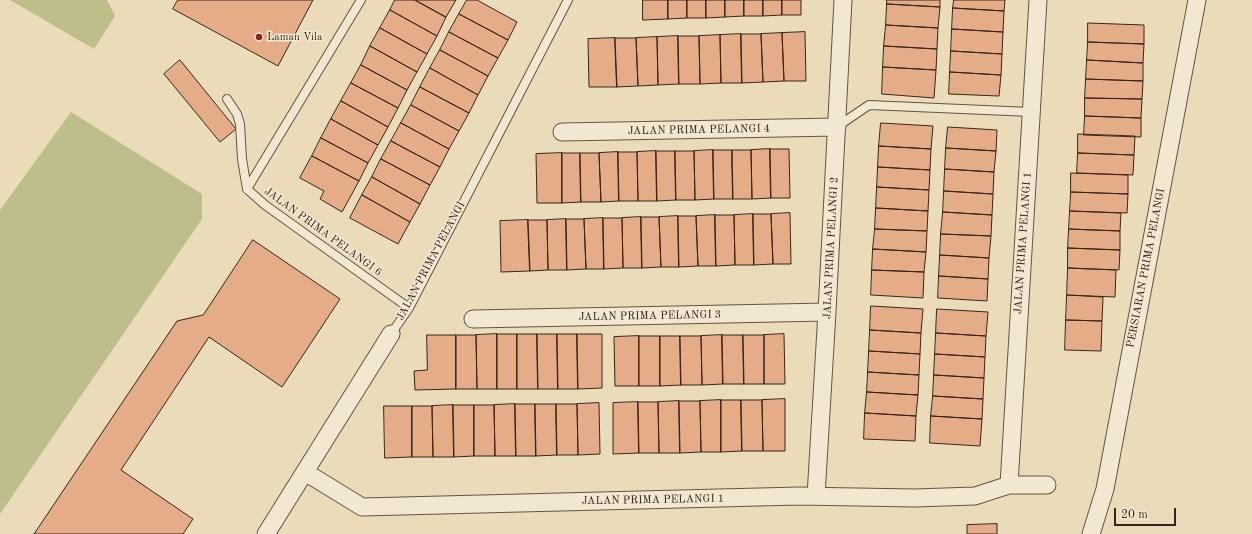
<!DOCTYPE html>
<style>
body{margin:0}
#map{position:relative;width:1252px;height:534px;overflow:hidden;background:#ebdcb9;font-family:"Old Standard TT",serif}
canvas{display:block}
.scale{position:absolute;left:1114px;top:508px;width:62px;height:18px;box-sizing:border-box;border:2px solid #37251c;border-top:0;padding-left:5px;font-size:12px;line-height:14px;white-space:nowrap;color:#37251c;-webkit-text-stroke:3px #f2e8d2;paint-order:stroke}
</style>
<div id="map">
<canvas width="1252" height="534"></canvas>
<div class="scale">20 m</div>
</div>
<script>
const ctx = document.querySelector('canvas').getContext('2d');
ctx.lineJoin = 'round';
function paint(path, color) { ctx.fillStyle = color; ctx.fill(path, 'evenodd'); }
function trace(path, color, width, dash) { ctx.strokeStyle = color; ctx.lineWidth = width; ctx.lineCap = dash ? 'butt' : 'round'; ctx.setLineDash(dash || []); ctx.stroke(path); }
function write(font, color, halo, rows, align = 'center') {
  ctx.font = font + ' "Old Standard TT",serif'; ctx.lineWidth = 3; ctx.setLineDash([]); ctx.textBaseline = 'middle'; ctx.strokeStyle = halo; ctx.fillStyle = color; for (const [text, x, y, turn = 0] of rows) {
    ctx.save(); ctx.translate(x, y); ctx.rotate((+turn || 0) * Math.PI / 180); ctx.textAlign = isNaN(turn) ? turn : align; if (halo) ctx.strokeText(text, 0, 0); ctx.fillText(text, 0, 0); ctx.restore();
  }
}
paint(new Path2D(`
 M 10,0 L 107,0 L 115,16 L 94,49 Z
 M 71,112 L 202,194 L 202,219 L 0,514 L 0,210 Z`), '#bebe8a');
const building = new Path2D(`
 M 178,0 L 313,0 L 278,66 L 173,9 Z
 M 395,0 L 415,0 L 446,17 L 437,36 L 390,10 Z
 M 415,0 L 456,0 L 446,17 Z
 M 467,0 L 477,0 L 517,22 L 508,40 L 459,14 Z
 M 643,0 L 668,0 L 668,19 L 643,20 Z
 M 668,0 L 687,0 L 687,18 L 668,19 Z
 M 687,0 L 706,0 L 706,18 L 687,18 Z
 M 706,0 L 725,0 L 725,17 L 706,18 Z
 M 725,0 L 744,0 L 744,16 L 725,17 Z
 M 744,0 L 763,0 L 763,16 L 744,16 Z
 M 763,0 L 782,0 L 782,15 L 763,16 Z
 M 782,0 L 801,0 L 801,15 L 782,15 Z
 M 887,0 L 940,0 L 940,7 L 887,4 Z
 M 954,0 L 1005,0 L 1004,11 L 953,8 Z
 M 887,4 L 940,7 L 938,28 L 886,25 Z
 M 953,8 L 1004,11 L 1003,32 L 952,29 Z
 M 390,10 L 437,36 L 427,54 L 380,28 Z
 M 459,14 L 508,40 L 498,58 L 449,32 Z
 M 1088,23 L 1144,25 L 1144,44 L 1088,42 Z
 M 886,25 L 938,28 L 937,49 L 884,46 Z
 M 380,28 L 427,54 L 417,72 L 370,46 Z
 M 952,29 L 1003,32 L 1002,54 L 951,51 Z
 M 449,32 L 498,58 L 488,76 L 440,50 Z
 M 805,32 L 806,81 L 784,81 L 782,33 Z
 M 782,33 L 784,81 L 763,82 L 761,34 Z
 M 741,34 L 761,34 L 763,82 L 742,83 Z
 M 741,34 L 742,83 L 721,83 L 720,35 Z
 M 720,35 L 721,83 L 700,84 L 699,36 Z
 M 678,36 L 699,36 L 700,84 L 679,84 Z
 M 678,36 L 679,84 L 658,85 L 657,37 Z
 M 657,37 L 658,85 L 638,86 L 636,38 Z
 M 615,38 L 617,87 L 589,87 L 588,39 Z
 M 615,38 L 636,38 L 638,86 L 617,87 Z
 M 1088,42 L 1144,44 L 1143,63 L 1087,60 Z
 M 370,46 L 417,72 L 407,90 L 361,65 Z
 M 884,46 L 937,49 L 936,70 L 883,67 Z
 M 440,50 L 488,76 L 478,95 L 430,68 Z
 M 951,51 L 1002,54 L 1001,75 L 950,72 Z
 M 180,60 L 236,129 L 220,142 L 164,74 Z
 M 1087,60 L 1143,63 L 1143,81 L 1086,79 Z
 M 361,65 L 407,90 L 398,108 L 351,83 Z
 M 883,67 L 936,70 L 934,98 L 882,94 Z
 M 430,68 L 478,95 L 469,113 L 420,87 Z
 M 950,72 L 1001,75 L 999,96 L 949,94 Z
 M 1086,79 L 1143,81 L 1142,99 L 1085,98 Z
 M 351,83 L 398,108 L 388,127 L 341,101 Z
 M 420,87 L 469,113 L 459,131 L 411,105 Z
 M 1085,98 L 1142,99 L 1141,118 L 1085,116 Z
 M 341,101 L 388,127 L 378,145 L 331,119 Z
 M 411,105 L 459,131 L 449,149 L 401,123 Z
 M 1085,116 L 1141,118 L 1141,137 L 1084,135 Z
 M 331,119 L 378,145 L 368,163 L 321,138 Z
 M 401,123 L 449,149 L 440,167 L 391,141 Z
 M 881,123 L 933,126 L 931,149 L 879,146 Z
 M 948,127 L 997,130 L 996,151 L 946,148 Z
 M 1078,134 L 1135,136 L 1134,155 L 1078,153 Z
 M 321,138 L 368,163 L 359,181 L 312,156 Z
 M 391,141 L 440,167 L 430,185 L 381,159 Z
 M 879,146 L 931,149 L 930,170 L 878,167 Z
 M 946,148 L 996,151 L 994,172 L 945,169 Z
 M 770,149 L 789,149 L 790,198 L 771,198 Z
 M 770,149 L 771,198 L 752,199 L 751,150 Z
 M 713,150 L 732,150 L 733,199 L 714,199 Z
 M 713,150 L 714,199 L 695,200 L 694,151 Z
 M 732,150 L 751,150 L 752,199 L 733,199 Z
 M 656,151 L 675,151 L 676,200 L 657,201 Z
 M 656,151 L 657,201 L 638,201 L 637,152 Z
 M 675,151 L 694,151 L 695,200 L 676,200 Z
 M 618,152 L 637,152 L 638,201 L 619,201 Z
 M 618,152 L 619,201 L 601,202 L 599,153 Z
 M 562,153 L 562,203 L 537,203 L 536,154 Z
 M 562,153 L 580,153 L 581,202 L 562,203 Z
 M 580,153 L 599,153 L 601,202 L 581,202 Z
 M 1078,153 L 1134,155 L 1133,175 L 1077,173 Z
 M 312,156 L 359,181 L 342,212 L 320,199 L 324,191 L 300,178 Z
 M 381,159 L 430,185 L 420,204 L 372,177 Z
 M 878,167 L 930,170 L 929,190 L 877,187 Z
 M 945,169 L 994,172 L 993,194 L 944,191 Z
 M 1071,173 L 1128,175 L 1128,194 L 1071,192 Z
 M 372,177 L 420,204 L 410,222 L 362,195 Z
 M 877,187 L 929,190 L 928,211 L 876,208 Z
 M 944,191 L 993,194 L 992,215 L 943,212 Z
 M 1071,192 L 1128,194 L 1127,213 L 1070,211 Z
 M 362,195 L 410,222 L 398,244 L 350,218 Z
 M 876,208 L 928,211 L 927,231 L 875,229 Z
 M 1070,211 L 1121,213 L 1120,231 L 1069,229 Z
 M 943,212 L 992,215 L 991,236 L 941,234 Z
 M 790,213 L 791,264 L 773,264 L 771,214 Z
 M 753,214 L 771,214 L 773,264 L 754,265 Z
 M 753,214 L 754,265 L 735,265 L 734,215 Z
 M 715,215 L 734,215 L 735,265 L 716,266 Z
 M 715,215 L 716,266 L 698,266 L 696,216 Z
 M 678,216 L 696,216 L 698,266 L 679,267 Z
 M 678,216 L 679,267 L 661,267 L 659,217 Z
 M 641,217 L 659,217 L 661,267 L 642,268 Z
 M 641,217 L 642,268 L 623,268 L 622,218 Z
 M 603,218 L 622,218 L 623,268 L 604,269 Z
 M 603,218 L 604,269 L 586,269 L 584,219 Z
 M 566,219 L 584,219 L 586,269 L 567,270 Z
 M 566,219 L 567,270 L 548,270 L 547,220 Z
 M 528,220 L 530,271 L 501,272 L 500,221 Z
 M 528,220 L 547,220 L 548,270 L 530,271 Z
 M 875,229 L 927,231 L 926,252 L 873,249 Z
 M 1069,229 L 1120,231 L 1120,250 L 1068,248 Z
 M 941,234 L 991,236 L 989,258 L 940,255 Z
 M 253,240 L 340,299 L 282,387 L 209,337 L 121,470 L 193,519 L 183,534 L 34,534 L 177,321 L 203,315 Z
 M 1068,248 L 1120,250 L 1119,270 L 1068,268 Z
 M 873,249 L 926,252 L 924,272 L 872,270 Z
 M 940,255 L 989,258 L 988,279 L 939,276 Z
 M 1068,268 L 1116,270 L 1115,297 L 1067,295 Z
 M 872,270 L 924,272 L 923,298 L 871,295 Z
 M 939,276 L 988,279 L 987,301 L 938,298 Z
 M 1067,295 L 1103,297 L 1102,321 L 1066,320 Z
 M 871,306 L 923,309 L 921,333 L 870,330 Z
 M 937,309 L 988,312 L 986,336 L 936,333 Z
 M 1066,320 L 1102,321 L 1101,351 L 1065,350 Z
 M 870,330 L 921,333 L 920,354 L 869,351 Z
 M 936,333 L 986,336 L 985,357 L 935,354 Z
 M 497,334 L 497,389 L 477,389 L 476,335 Z
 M 497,334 L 517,334 L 517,389 L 497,389 Z
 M 517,334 L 537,334 L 538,389 L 517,389 Z
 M 537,334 L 557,334 L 558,389 L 538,389 Z
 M 557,334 L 577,334 L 578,389 L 558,389 Z
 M 577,334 L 602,334 L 602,388 L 578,389 Z
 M 784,334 L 785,384 L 764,384 L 764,335 Z
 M 427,335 L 456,335 L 456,389 L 415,390 L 414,371 L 427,370 Z
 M 456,335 L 476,335 L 477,389 L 456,389 Z
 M 722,335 L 723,384 L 702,385 L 701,336 Z
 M 722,335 L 743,335 L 744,384 L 723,384 Z
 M 743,335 L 764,335 L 764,384 L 744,384 Z
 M 639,336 L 639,386 L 615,386 L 614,337 Z
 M 639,336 L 660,336 L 660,386 L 639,386 Z
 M 660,336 L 680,336 L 681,385 L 660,386 Z
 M 680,336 L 701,336 L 702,385 L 681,385 Z
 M 869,351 L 920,354 L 919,375 L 868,372 Z
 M 935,354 L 985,357 L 984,378 L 934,375 Z
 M 868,372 L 919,375 L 918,395 L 867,392 Z
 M 934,375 L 984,378 L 983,399 L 933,396 Z
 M 867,392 L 918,395 L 916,416 L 865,413 Z
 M 933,396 L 983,399 L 982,419 L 931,416 Z
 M 785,399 L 785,451 L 763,451 L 762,400 Z
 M 721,400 L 721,452 L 701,452 L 700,401 Z
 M 721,400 L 741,400 L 742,451 L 721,452 Z
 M 741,400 L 762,400 L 763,451 L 742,451 Z
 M 679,401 L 680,453 L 659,453 L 658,402 Z
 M 679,401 L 700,401 L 701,452 L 680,453 Z
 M 638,402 L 639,453 L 613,454 L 613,403 Z
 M 638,402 L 658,402 L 659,453 L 639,453 Z
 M 599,403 L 600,454 L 578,455 L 577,404 Z
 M 515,404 L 516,456 L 495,456 L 494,405 Z
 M 515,404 L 535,404 L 536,456 L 516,456 Z
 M 535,404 L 556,404 L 557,455 L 536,456 Z
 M 556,404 L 577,404 L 578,455 L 557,455 Z
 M 453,405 L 454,457 L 433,457 L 432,406 Z
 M 453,405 L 474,405 L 474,456 L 454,457 Z
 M 474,405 L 494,405 L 495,456 L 474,456 Z
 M 384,406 L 412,406 L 412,457 L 385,458 Z
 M 412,406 L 432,406 L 433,457 L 412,457 Z
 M 865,413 L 916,416 L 915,441 L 864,439 Z
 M 931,416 L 982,419 L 980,446 L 930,443 Z
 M 997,524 L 997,534 L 967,534 L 967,525 Z`);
paint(building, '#e4ad87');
trace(building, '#37251c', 1);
const service = new Path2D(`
 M 361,0 L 247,189 L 265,205 L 409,308
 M 227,99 L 237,114 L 240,124 L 242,159 L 247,189
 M 838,126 L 869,105 L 1031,112
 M 391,334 L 409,308 L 568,0`);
const minor = new Path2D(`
 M 562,132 L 837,127
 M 473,319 L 827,312
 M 305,472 L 362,507 L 799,496 L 914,498 L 975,496 L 1009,485 L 1047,485
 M 1009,485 L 1038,0
 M 816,496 L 827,312 L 843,0
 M 266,534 L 391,334
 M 1091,534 L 1105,489 L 1197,0`);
trace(service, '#645343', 10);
trace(minor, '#645343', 19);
trace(service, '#f2e8d2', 8);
trace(minor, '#f2e8d2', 17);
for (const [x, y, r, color] of [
 [259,37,4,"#8f2418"]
]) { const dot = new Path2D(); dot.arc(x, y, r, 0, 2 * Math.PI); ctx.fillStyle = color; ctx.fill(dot); trace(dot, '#f2e8d2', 1.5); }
write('11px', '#37251c', '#f2e8d2', [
 ["Laman Vila",267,37]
], 'left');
write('11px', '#37251c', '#f2e8d2', [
 ["JALAN PRIMA PELANGI 4",699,130,-1],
 ["JALAN PRIMA PELANGI 6",323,232,36],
 ["JALAN PRIMA PELANGI 1",1023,243,-86],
 ["JALAN PRIMA PELANGI 2",831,248,-87],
 ["JALAN PRIMA PELANGI",431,261,-62],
 ["PERSIARAN PRIMA PELANGI",1146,268,-79],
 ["JALAN PRIMA PELANGI 3",650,316,-1],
 ["JALAN PRIMA PELANGI 1",653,500,-1]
]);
</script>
